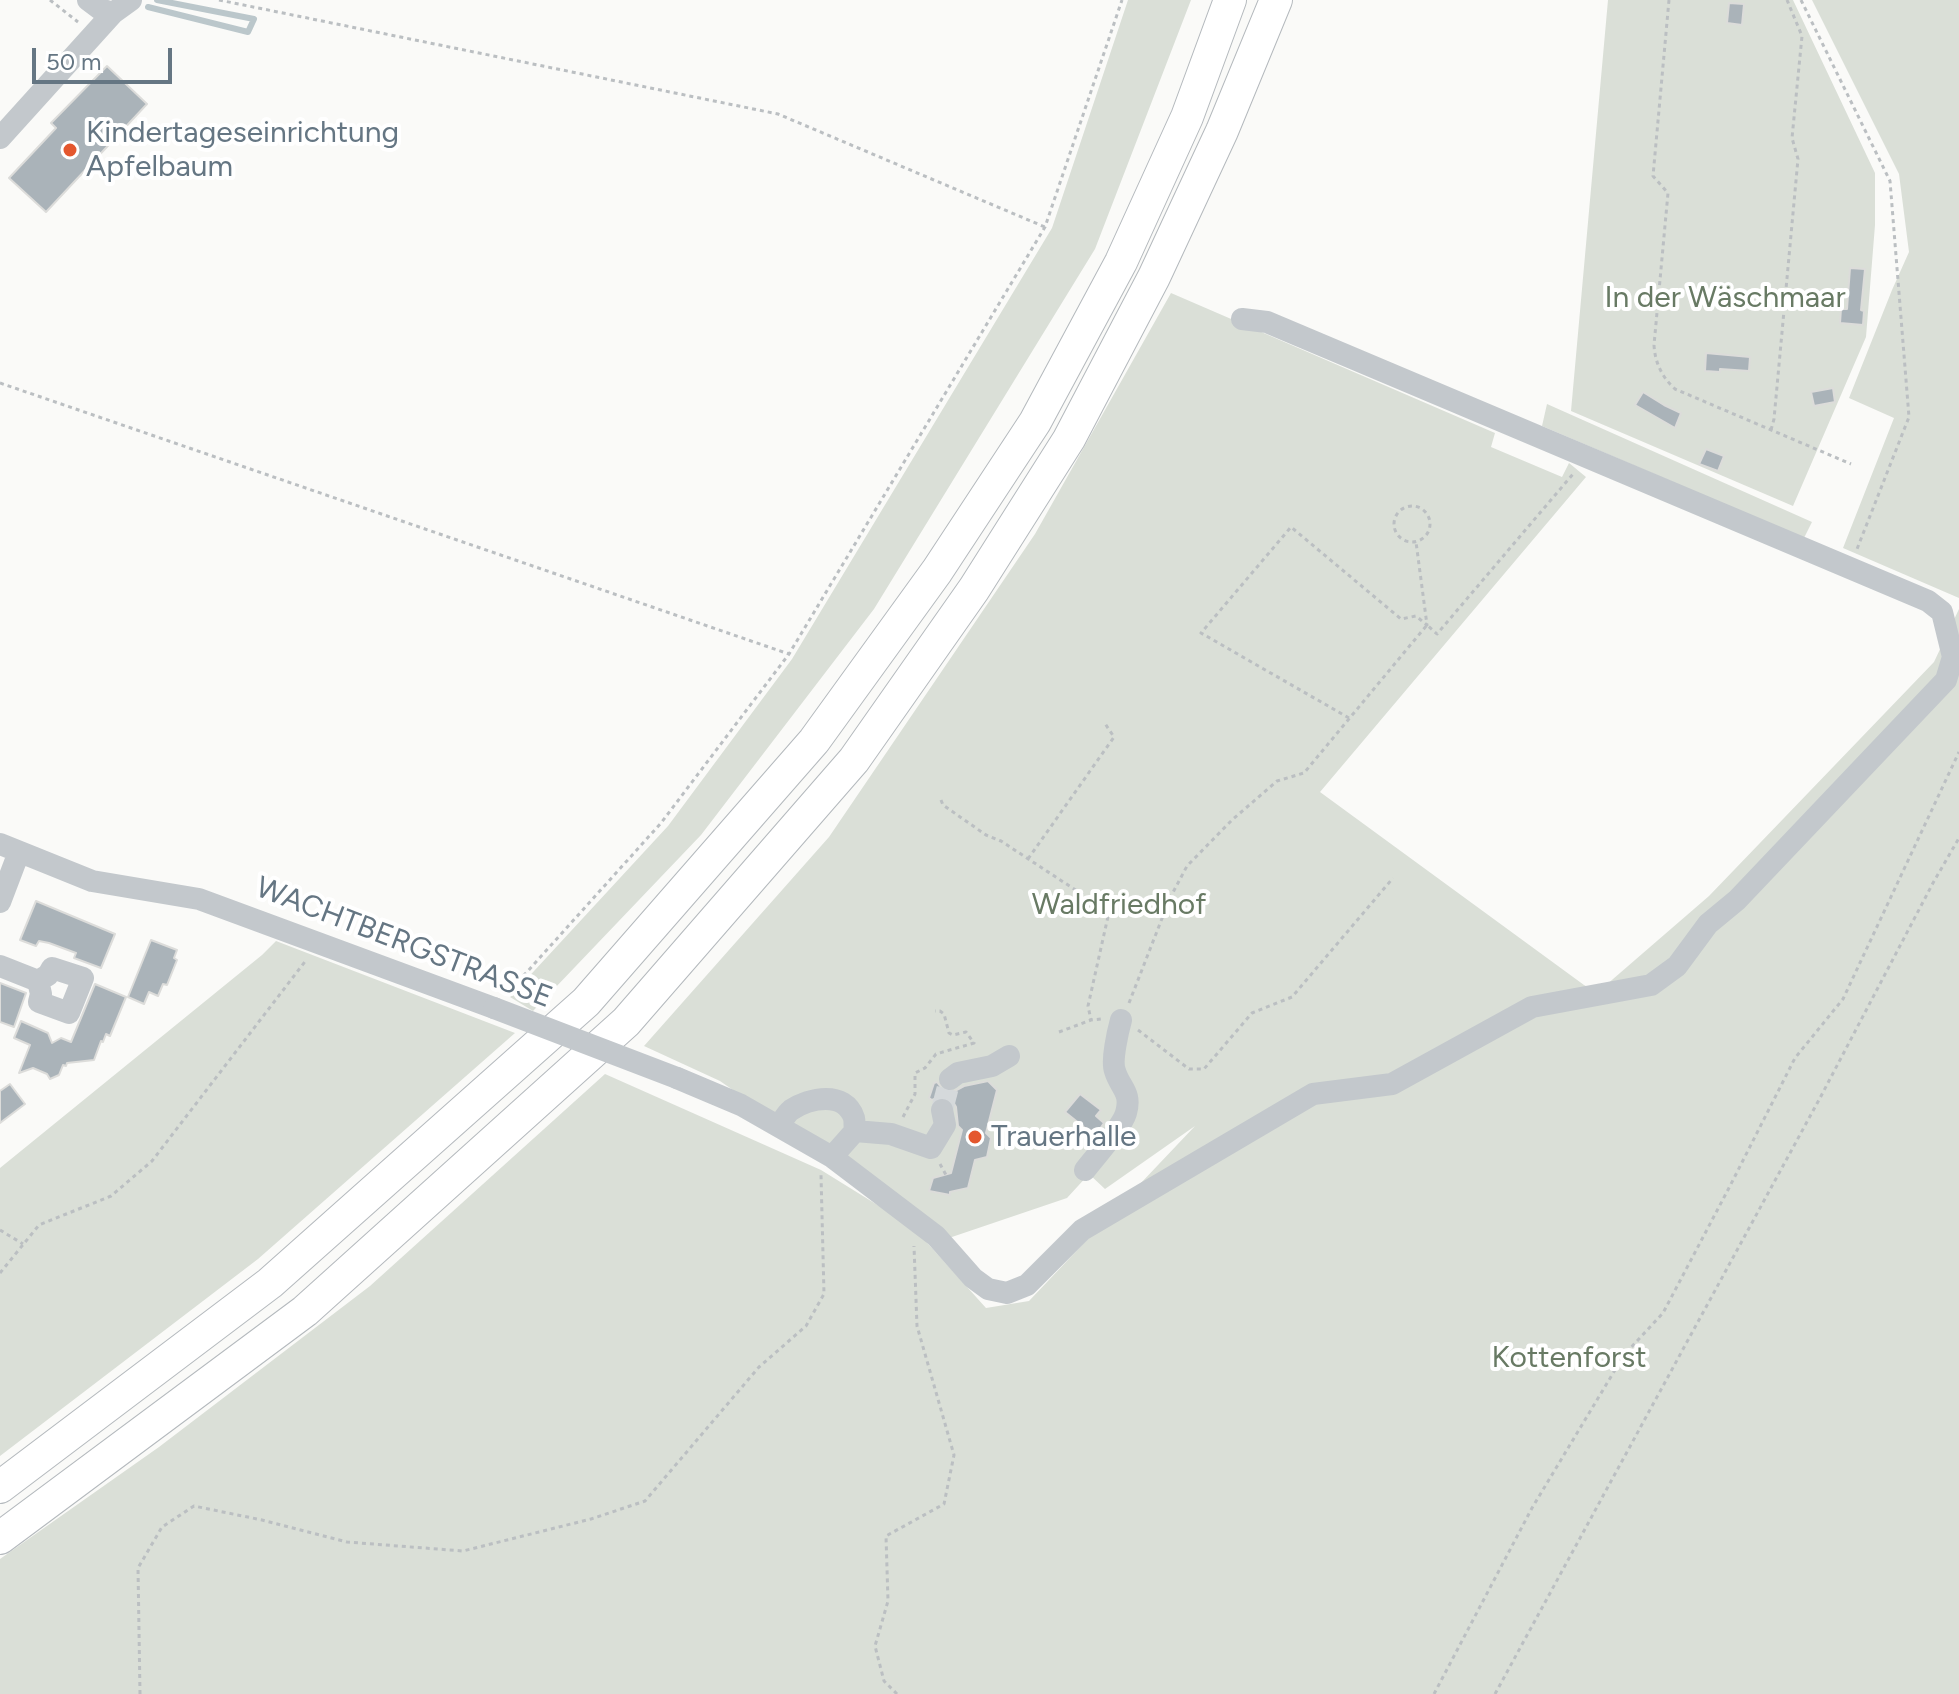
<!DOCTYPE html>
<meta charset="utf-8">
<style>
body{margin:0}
#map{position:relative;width:1959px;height:1694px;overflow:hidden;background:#fafaf8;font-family:Figtree,sans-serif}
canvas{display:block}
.scale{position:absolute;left:32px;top:48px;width:140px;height:36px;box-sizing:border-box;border:4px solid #657683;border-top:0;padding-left:10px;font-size:24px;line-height:28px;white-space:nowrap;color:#657683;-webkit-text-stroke:6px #fff;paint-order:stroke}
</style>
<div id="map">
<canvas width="1959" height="1694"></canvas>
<div class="scale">50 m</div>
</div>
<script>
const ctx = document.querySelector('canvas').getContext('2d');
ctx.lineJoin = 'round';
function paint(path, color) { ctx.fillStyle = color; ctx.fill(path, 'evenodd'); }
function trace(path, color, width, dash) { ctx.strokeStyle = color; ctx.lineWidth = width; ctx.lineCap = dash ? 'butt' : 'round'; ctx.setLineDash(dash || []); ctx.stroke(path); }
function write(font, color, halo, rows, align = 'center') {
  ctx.font = font + ' Figtree,sans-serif'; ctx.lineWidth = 8; ctx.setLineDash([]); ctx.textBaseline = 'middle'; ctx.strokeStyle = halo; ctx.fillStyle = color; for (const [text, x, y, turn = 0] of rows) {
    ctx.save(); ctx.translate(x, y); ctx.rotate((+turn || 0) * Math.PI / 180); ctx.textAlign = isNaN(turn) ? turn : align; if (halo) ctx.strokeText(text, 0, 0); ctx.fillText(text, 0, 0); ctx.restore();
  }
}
paint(new Path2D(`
 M 1128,0 L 1191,0 L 1095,249 L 874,609 L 701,835 L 533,1011 L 510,997 L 668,826 L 792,659 L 1052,228 Z
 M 1608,0 L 1793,0 L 1875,173 L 1875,225 L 1866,337 L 1793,506 L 1571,411 Z
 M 1812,0 L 1959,0 L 1959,598 L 1843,548 L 1894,418 L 1849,398 L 1892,290 L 1909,252 L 1899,174 Z
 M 1171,293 L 1495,433 L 1491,447 L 1562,477 L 1569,463 L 1586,477 L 1320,792 L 1584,985 L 1598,992 L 1709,896 L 1934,662 L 1959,609 L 1959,1694 L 0,1694 L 0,1559 L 159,1447 L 370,1286 L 605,1074 L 821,1170 L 913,1227 L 986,1308 L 1029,1301 L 1195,1126 L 1105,1189 L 1089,1174 L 1067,1198 L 946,1239 L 720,1081 L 644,1046 L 829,837 L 1035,534 Z
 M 1547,404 L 1812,522 L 1804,538 L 1542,426 Z
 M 276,941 L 515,1033 L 258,1259 L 0,1456 L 0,1168 L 262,955 Z`), '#dadfd7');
trace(new Path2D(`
 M 148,7 L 248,32 L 254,19 L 157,0`), '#bbc7cb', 6);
const building = new Path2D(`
 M 1729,3 L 1744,4 L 1742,25 L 1727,23 Z
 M 107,66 L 147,104 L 46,212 L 9,178 L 56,128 L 51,123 Z
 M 1850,268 L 1865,269 L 1861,310 L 1864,311 L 1863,325 L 1840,323 L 1841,309 L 1847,309 Z
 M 1706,353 L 1750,357 L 1749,371 L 1720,369 L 1720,372 L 1705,371 Z
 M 1833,388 L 1835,402 L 1814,406 L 1811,392 Z
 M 1643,392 L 1664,405 L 1681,413 L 1675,428 L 1635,405 Z
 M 1706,449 L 1724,456 L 1718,471 L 1699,464 Z
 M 36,901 L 115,934 L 101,968 L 74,958 L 76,953 L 49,943 L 39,941 L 36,946 L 20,940 Z
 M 151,940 L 177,950 L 174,958 L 177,960 L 167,985 L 163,984 L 158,996 L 149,992 L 144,1004 L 128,997 Z
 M 0,983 L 26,993 L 14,1027 L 0,1022 Z
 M 95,984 L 126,997 L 110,1036 L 106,1034 L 103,1042 L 101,1041 L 94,1060 L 67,1063 L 66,1066 L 63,1065 L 59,1075 L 50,1079 L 47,1074 L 33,1068 L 19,1073 L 30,1045 L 14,1038 L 21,1021 L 48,1033 L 52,1043 L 61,1038 L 71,1042 Z
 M 988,1081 L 997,1090 L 986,1133 L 991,1138 L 987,1157 L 975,1160 L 968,1188 L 950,1192 L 950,1195 L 929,1191 L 933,1178 L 951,1173 L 962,1130 L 958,1126 L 956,1107 L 952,1100 L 946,1097 L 939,1097 L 932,1100 L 929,1098 L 934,1083 L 937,1082 L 944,1091 L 951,1093 L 964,1086 Z
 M 10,1084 L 25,1104 L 0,1123 L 0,1091 Z
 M 1080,1094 L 1101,1110 L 1096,1116 L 1104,1123 L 1095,1136 L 1065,1112 Z`);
paint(building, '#aab3b9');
trace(building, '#dcdcda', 2);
trace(new Path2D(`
 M 942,1110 L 950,1079`), '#d5d9db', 22, [22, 11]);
const highway = new Path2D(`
 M 0,1487 L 270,1283 L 586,1002 L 814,741 L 937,571 L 1035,422 L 1121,262 L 1187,117 L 1230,0
 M 0,1538 L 305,1311 L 626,1022 L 854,760 L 974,589 L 1069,439 L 1154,277 L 1222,131 L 1276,0`);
trace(highway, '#b4b9bd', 34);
trace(new Path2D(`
 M 50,0 L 78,22
 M 219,0 L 778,114 L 1045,227
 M 1669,0 L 1653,176 L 1668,193 L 1654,345 C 1655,363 1662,377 1675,389 L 1851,464
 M 1801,0 L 1890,181 L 1909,417 L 1857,549
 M 0,383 L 789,654
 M 1771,430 L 1774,419 L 1798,159 L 1792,138 L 1802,36 L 1787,0
 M1394 524a18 18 0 1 1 36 0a18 18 0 1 1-36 0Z
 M 1349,718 L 1201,633 L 1291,527 L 1401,619 L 1416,616 L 1427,625 L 1416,542
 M 941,800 L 943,805 L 986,835 L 1001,841 L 1109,912 L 1088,1006 L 1091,1020
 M 1028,859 L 1114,737 L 1104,722
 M 1109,912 L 1170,898
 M 495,987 L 517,983 L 661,823 L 789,654 L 1045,227 L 1122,0
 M 1129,1003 L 1170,898 L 1187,866 L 1232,820 L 1277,781 L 1304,773 L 1427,625 L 1437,634 L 1573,474
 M 1138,1030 L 1189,1069 L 1204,1069 L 1252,1013 L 1292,997 L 1393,878
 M 1059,1032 L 1091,1020 L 1101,1019
 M 903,1117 L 915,1094 L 915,1073 L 925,1068 L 936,1054 L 974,1043 L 966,1032 L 953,1035 L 949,1033 L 944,1014 L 940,1011 L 935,1011
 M 940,1164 L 946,1175
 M 0,1230 L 23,1244
 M 0,1273 L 39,1225 L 111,1196 L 152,1161 L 307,959
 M 140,1694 L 138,1568 L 162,1527 L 194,1506 L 262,1520 L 347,1542 L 463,1551 L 591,1519 L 645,1501 L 759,1367 L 806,1326 L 824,1294 L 821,1175
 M 897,1694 L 884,1681 L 875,1646 L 888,1601 L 886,1536 L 944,1504 L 954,1455 L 917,1326 L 914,1246
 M 1434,1694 L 1532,1508 L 1624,1355 L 1663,1313 L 1730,1186 L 1795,1058 L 1843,999 L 1959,752
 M 1495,1694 L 1820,1098 L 1933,883 L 1959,838`), '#bbbfc2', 3, [4, 4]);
trace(new Path2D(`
 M 88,0 L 100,9 L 113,13
 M 0,138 L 113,13 L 131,0
 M 0,844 L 92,881 L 199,899 L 494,1008
 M 0,902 L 19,852
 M 0,966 L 38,981 L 41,994 L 39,1002 L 69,1013 L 83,978 L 52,968 L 48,975 L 38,981
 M 677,1078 L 741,1105 L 832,1157 L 936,1236 L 973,1278 L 988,1289 L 1007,1293 L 1027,1285 L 1082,1230 L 1313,1094 L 1392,1084 L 1532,1007 L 1651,985 L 1677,966 L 1708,924 L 1737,900 L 1946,680 L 1953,657 L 1942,612 L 1928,601 L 1267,322 L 1242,319
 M 950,1079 L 958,1073 L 992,1066 L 1009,1056
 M 779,1126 C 783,1120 786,1114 791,1110 C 809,1098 845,1090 854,1118 C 855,1122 854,1127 855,1131 L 832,1157
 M 855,1131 L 891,1134 L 931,1148 L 945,1125 L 942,1110
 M 1085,1170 C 1095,1157 1122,1127 1126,1113 C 1132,1092 1120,1088 1115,1071 C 1111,1061 1118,1031 1121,1020`), '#c3c8cc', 22);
trace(highway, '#fff', 32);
trace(new Path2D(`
 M 494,1008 L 677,1078`), '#c3c8cc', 22);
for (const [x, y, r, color] of [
 [70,150,8,"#e4572e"],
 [975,1137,8,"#e4572e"]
]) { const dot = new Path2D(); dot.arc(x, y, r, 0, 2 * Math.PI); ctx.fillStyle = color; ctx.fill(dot); trace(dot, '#fff', 3); }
write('30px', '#657683', '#fff', [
 ["Kindertageseinrichtung",86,133],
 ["Apfelbaum",86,167],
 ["Trauerhalle",991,1137]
], 'left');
write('30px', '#687a64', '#fff', [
 ["In der Wäschmaar",1725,298],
 ["Waldfriedhof",1119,905],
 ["Kottenforst",1569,1358]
]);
write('30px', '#657683', '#fff', [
 ["WACHTBERGSTRASSE",404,943,21]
]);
</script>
